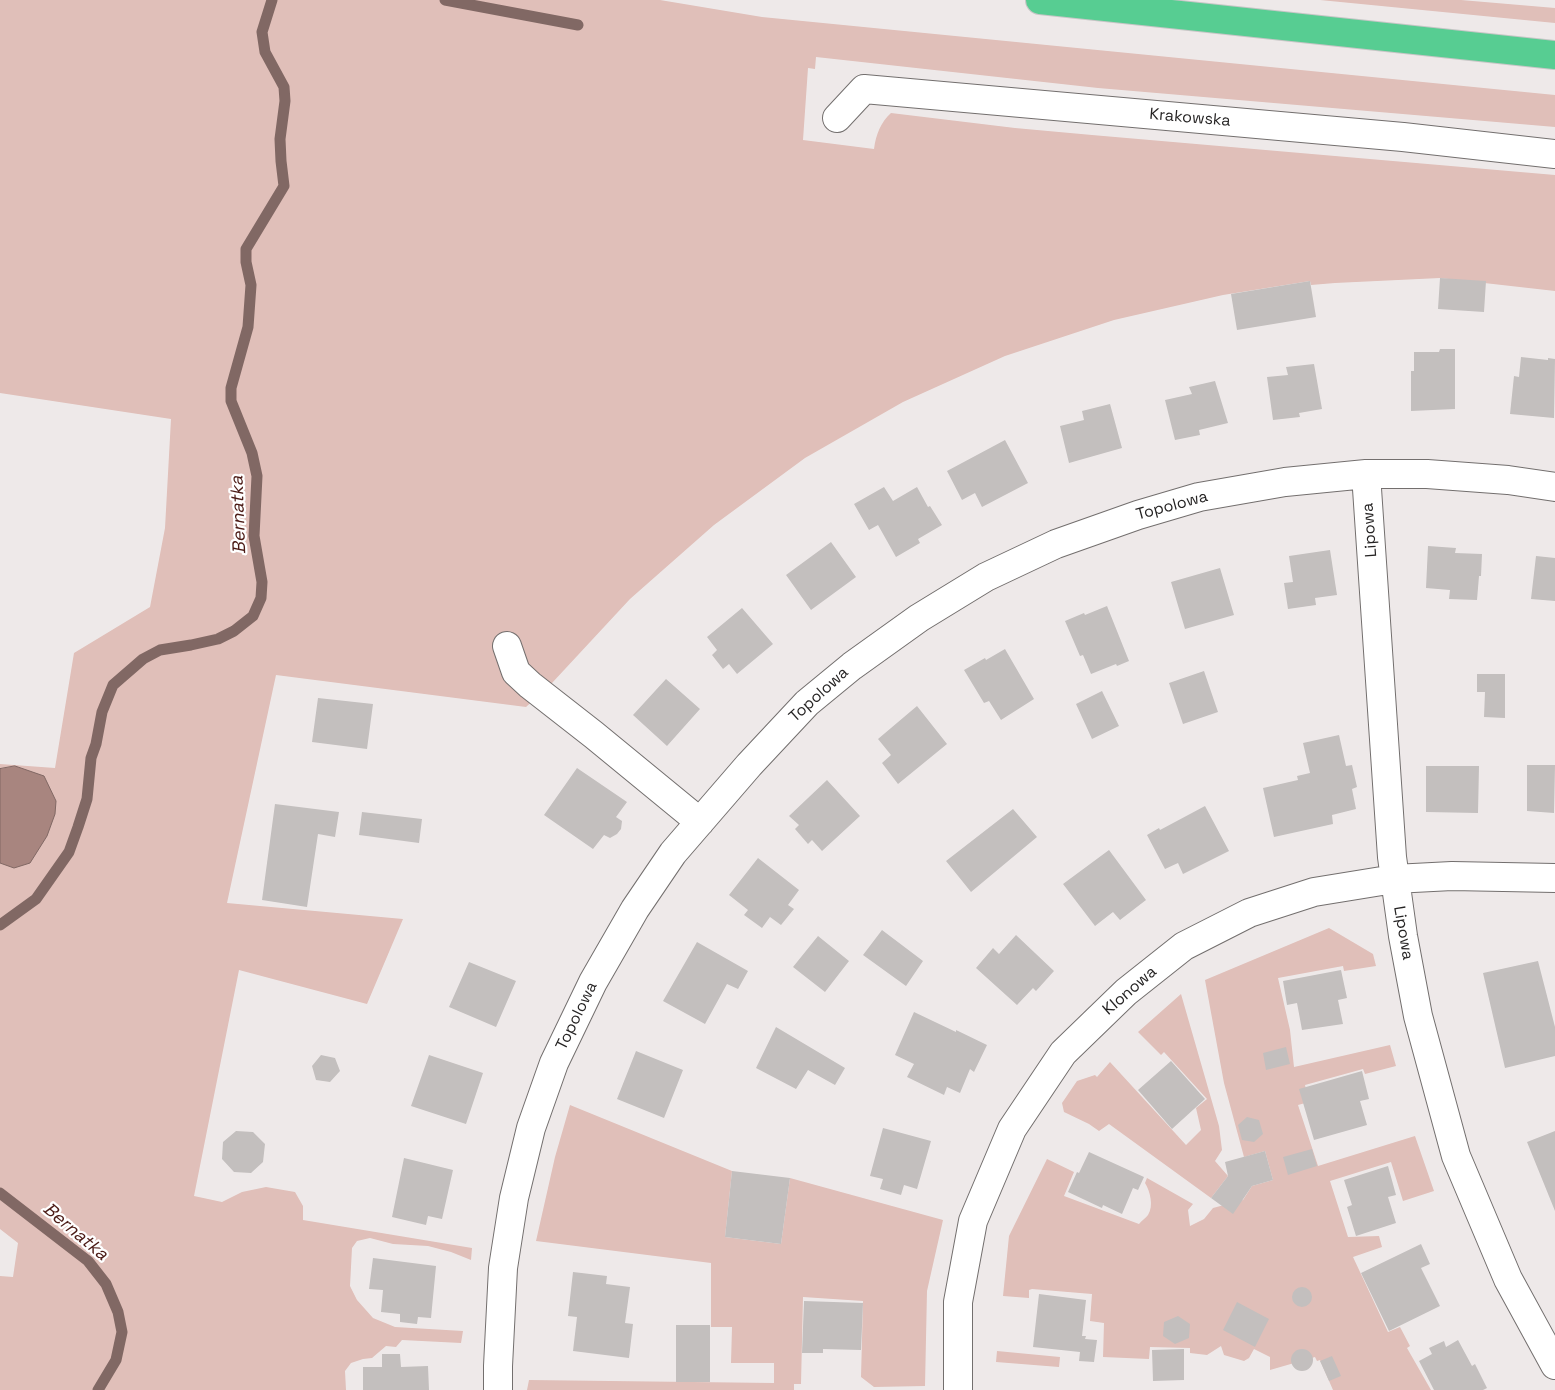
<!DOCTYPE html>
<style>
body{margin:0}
canvas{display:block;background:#eee9e9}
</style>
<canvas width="1555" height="1390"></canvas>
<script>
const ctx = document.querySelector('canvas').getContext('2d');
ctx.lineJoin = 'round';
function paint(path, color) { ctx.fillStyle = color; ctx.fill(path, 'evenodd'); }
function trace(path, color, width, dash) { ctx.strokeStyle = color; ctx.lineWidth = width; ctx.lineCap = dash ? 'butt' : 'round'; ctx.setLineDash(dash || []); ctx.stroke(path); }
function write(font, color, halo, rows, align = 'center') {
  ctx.font = font + ' "Space Grotesk",sans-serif'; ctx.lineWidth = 4.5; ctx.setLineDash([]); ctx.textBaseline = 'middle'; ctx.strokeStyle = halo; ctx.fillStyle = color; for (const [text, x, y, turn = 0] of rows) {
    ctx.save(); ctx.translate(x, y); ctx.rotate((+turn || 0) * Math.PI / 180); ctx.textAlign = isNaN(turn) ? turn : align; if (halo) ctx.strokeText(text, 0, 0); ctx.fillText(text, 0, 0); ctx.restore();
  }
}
paint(new Path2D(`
 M 0,0 L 660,0 L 762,17 L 1555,95 L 1555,127 L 1098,88 L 816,57 L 815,69 L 808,68 L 803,140 L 874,149 C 876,134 881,122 891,113 L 1015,128 L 1092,135 L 1555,175 L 1555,291 L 1440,278 L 1335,283 L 1311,285 L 1310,281 L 1223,295 L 1114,320 L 1005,356 L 903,402 L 805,458 L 714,525 L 630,599 L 552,683 L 526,707 L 276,675 L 227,903 L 403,919 L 367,1004 L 239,970 L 194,1196 L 222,1202 L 242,1192 L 266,1187 L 295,1192 L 303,1206 L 303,1220 L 472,1248 L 471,1260 L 451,1252 L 428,1246 L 393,1244 L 370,1238 L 357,1241 L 352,1248 L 350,1286 L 357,1300 L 373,1318 L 395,1327 L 463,1331 L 461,1343 L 402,1340 L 396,1347 L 386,1346 L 372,1358 L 363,1359 L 351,1363 L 345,1371 L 346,1390 L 0,1390 L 0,1276 L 13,1277 L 18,1243 L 0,1229 L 0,764 L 55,768 L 74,653 L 150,607 L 165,528 L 171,419 L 0,393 Z
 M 1320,0 L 1461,0 L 1555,8 L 1555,23 Z
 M 1329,928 L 1373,954 L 1376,966 L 1344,971 L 1343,966 L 1278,978 L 1290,1030 L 1294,1067 L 1390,1045 L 1396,1066 L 1365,1074 L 1363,1069 L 1305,1085 L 1309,1102 L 1298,1105 L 1318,1166 L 1415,1136 L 1434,1191 L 1403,1201 L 1391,1162 L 1330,1181 L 1348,1237 L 1379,1236 L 1382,1247 L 1353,1257 L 1388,1332 L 1400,1327 L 1410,1346 L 1407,1348 L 1431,1390 L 1333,1390 L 1320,1360 L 1317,1361 L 1315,1357 L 1270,1370 L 1270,1357 L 1254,1349 L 1249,1358 L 1244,1361 L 1224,1355 L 1221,1346 L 1207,1355 L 1190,1353 L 1190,1348 L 1150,1347 L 1149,1359 L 1103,1357 L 1104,1323 L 1090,1321 L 1092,1294 L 1032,1289 L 1029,1290 L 1029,1298 L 1003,1296 L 1009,1236 L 1047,1159 L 1074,1172 L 1064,1196 L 1139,1224 C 1141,1221 1146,1218 1148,1215 C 1154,1206 1150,1191 1145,1183 L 1147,1178 L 1193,1204 L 1188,1210 L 1190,1226 L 1204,1219 L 1213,1208 L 1243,1200 L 1252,1186 L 1273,1180 L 1265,1151 L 1244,1157 L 1224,1083 L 1205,980 Z
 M 1181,994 L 1219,1126 L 1222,1150 L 1215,1161 L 1228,1176 L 1211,1198 L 1109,1124 L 1099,1131 L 1089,1124 L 1064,1112 L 1062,1103 L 1077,1081 L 1095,1075 L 1097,1077 L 1110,1062 L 1186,1145 L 1201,1130 L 1196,1108 L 1207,1099 L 1164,1052 L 1161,1055 L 1138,1032 Z
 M 570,1105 L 732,1171 L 725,1237 L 781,1244 L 790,1178 L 943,1220 L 927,1291 L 925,1386 L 874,1387 L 861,1377 L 863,1301 L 803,1297 L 801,1384 L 794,1384 L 794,1390 L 527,1390 L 529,1380 L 774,1383 L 774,1363 L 731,1363 L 732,1327 L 711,1327 L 711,1263 L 536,1241 L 555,1157 Z
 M 997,1351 L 1060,1357 L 1059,1367 L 996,1362 Z`), '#e0bfb9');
const water = new Path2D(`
 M 15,766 L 44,776 L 56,801 L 55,814 L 47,836 L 30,863 L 14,868 L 0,863 L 0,769 Z`);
paint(water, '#a8857f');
trace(water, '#816864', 1);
trace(new Path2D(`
 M 445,0 L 578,25
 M 0,925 L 36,899 L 69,852 L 78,827 L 87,799 L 91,758 L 96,744 L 102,712 L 113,685 L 143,659 L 160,650 L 191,645 L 218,639 L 234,631 L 253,616 L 261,598 L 262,582 L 254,536 L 257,476 L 252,453 L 231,401 L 231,388 L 248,327 L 251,285 L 246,262 L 246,249 L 284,186 L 281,161 L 280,139 L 285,101 L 284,87 L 265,52 L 262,32 L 272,0
 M 0,1193 L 88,1261 L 106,1284 L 118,1312 L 122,1332 L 116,1360 L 98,1390`), '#816864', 11);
paint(new Path2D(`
 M 1440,278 L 1486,281 L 1484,312 L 1438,309 Z
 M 1310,281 L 1316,317 L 1237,330 L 1231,294 Z
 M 1440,349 L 1455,349 L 1455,409 L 1411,411 L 1411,371 L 1414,371 L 1414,352 L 1439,352 Z
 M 1521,357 L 1548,360 L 1548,358 L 1555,359 L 1554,418 L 1510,414 L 1514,376 L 1519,377 Z
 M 1314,364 L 1322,409 L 1299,413 L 1300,417 L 1273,420 L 1267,377 L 1288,375 L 1286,367 Z
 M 1215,381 L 1228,423 L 1199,430 L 1200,435 L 1175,440 L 1165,400 L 1192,394 L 1189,387 Z
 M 1110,404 L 1122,448 L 1069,463 L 1060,426 L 1084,420 L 1082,411 Z
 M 1005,440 L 1028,483 L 982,507 L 975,493 L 962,500 L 947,471 Z
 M 884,487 L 893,501 L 917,487 L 928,507 L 930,506 L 942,525 L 918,539 L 920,543 L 896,557 L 878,525 L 869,530 L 854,504 Z
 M 831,542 L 856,577 L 811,610 L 786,575 Z
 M 1428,546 L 1456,548 L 1455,553 L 1482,554 L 1481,576 L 1479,576 L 1477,600 L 1449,599 L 1450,590 L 1426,588 Z
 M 1330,550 L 1337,595 L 1315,598 L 1316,605 L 1288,609 L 1284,583 L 1293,582 L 1289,556 Z
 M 1536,556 L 1555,558 L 1555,601 L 1531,599 Z
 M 1220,568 L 1234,615 L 1185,629 L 1171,582 Z
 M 1107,606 L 1129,661 L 1117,666 L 1116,664 L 1091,674 L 1083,655 L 1080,656 L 1065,621 L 1084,613 L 1085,615 Z
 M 742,608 L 773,644 L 737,674 L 729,664 L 723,669 L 712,655 L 717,650 L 707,637 Z
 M 1005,649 L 1034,699 L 1001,720 L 989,701 L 984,703 L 964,670 L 985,658 L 986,660 Z
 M 1204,671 L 1218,712 L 1183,724 L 1169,683 Z
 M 1477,674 L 1505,674 L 1505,718 L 1484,717 L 1485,692 L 1477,692 Z
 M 666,679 L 700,709 L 667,746 L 633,715 Z
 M 1102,691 L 1119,726 L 1092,739 L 1076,704 Z
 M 318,698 L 373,704 L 367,749 L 312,742 Z
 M 917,706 L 947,744 L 898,784 L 882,763 L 891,755 L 878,739 Z
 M 1339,735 L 1346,766 L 1352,765 L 1357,787 L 1352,789 L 1356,809 L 1332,815 L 1333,824 L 1274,837 L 1263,788 L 1298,780 L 1297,776 L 1310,773 L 1303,743 Z
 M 1527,765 L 1555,765 L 1554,813 L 1527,811 Z
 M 1426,766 L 1479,766 L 1478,813 L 1426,812 Z
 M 577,768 L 627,802 L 616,817 L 622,821 L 621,829 L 617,834 L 610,838 L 604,835 L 593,849 L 544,815 Z
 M 827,780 L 860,816 L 822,851 L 812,840 L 808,844 L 795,829 L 799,825 L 789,816 Z
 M 275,804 L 339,812 L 335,837 L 318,834 L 307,907 L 262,900 Z
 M 1205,806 L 1229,851 L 1183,874 L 1178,863 L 1165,869 L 1147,835 L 1159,828 L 1160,830 Z
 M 1013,809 L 1037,837 L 971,892 L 946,861 Z
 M 362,812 L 422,819 L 419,843 L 359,835 Z
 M 1109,850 L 1146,900 L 1120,920 L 1113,912 L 1095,926 L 1063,884 Z
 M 758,858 L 799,890 L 788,905 L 794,909 L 781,925 L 770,917 L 762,928 L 744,915 L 748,910 L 729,895 Z
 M 882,930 L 923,961 L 906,986 L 863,955 Z
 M 1016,935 L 1054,971 L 1036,991 L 1033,988 L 1017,1005 L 976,968 L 993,948 L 999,954 Z
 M 818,936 L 849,961 L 825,992 L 793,967 Z
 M 697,942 L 748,971 L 738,989 L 727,984 L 705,1024 L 663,1001 Z
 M 1538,961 L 1555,1027 L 1555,1056 L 1505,1068 L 1483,973 Z
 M 469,962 L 516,981 L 496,1027 L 449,1007 Z
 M 1341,970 L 1347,998 L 1338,1000 L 1343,1024 L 1302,1030 L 1297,1003 L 1287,1005 L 1283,981 Z
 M 914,1012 L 956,1032 L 956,1030 L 987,1045 L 974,1072 L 970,1069 L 960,1093 L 947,1087 L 944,1095 L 907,1077 L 914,1064 L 895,1055 Z
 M 776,1027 L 845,1068 L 835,1085 L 808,1070 L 796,1089 L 756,1068 Z
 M 1286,1047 L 1290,1064 L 1266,1070 L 1263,1053 Z
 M 636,1051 L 683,1070 L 664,1118 L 617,1099 Z
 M 321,1055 L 335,1058 L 340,1071 L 330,1082 L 316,1080 L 312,1066 Z
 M 429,1055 L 483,1073 L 466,1124 L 411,1106 Z
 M 1171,1061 L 1205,1099 L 1172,1129 L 1138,1090 Z
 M 1362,1071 L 1369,1099 L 1360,1101 L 1367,1125 L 1314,1140 L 1299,1089 Z
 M 1247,1117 L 1259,1120 L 1263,1134 L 1254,1142 L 1242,1140 L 1238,1125 Z
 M 883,1128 L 931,1141 L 917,1189 L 904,1185 L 901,1195 L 880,1189 L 883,1179 L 870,1176 Z
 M 236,1131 L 253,1132 L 265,1144 L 263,1162 L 251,1173 L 234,1172 L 222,1159 L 223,1142 Z
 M 1555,1131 L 1555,1211 L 1527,1142 Z
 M 1312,1149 L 1317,1166 L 1288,1175 L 1283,1157 Z
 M 1265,1151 L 1273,1180 L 1252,1186 L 1233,1214 L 1211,1198 L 1228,1176 L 1225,1162 Z
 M 1089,1152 L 1144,1177 L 1138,1190 L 1133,1188 L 1122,1214 L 1103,1205 L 1102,1208 L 1068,1192 L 1077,1172 L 1079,1173 Z
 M 404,1158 L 453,1170 L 442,1219 L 428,1216 L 426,1225 L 392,1217 Z
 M 1388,1166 L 1396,1195 L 1388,1197 L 1396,1223 L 1356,1236 L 1347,1207 L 1352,1205 L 1344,1180 Z
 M 732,1171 L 790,1178 L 781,1244 L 725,1237 Z
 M 1421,1244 L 1430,1264 L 1421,1268 L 1440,1306 L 1389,1331 L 1361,1273 Z
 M 373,1258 L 436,1266 L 431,1318 L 418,1317 L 417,1324 L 400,1322 L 400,1314 L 381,1312 L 383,1290 L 369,1289 Z
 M 573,1272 L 607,1276 L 606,1284 L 630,1287 L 625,1323 L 633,1324 L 629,1358 L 573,1351 L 577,1317 L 568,1316 Z
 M1292 1297a10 10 0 1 1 20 0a10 10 0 1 1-20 0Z
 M 1039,1294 L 1086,1300 L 1082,1336 L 1086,1336 L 1085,1339 L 1097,1340 L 1094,1362 L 1079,1361 L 1080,1352 L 1033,1347 Z
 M 804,1301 L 863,1303 L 861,1350 L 823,1349 L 823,1353 L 802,1353 Z
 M 1237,1302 L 1269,1319 L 1255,1347 L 1223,1330 Z
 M 1178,1316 L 1190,1324 L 1189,1338 L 1175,1344 L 1163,1336 L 1164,1322 Z
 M 676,1325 L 710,1325 L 710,1382 L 676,1382 Z
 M 1458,1340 L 1472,1366 L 1475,1364 L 1487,1388 L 1483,1390 L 1434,1390 L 1419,1361 L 1432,1354 L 1429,1348 L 1444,1341 L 1446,1347 Z
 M 1184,1349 L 1184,1380 L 1153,1381 L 1152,1350 Z
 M1291 1360a11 11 0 1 1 22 0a11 11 0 1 1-22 0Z
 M 382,1354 L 400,1354 L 401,1367 L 428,1366 L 429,1390 L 363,1390 L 363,1367 L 382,1367 Z
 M 1332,1356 L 1341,1376 L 1329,1381 L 1320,1361 Z`), '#c3bfbe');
const minor = new Path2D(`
 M 837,118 L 864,89 L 1403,137 L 1555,154
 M 1366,474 L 1392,857 L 1403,936 L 1418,1016 L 1456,1156 L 1508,1279 L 1555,1365
 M 507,646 L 516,672 L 530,685 L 594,735 L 700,822
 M 498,1390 L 498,1366 L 503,1268 L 514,1198 L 531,1128 L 554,1063 L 593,982 L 635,909 L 673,853 L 749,765 L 807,703 L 852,666 L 919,618 L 986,577 L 1056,544 L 1138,515 L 1199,497 L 1285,482 L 1366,474 L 1427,474 L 1508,480 L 1555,487
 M 958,1390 L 958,1302 L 973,1221 L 1012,1129 L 1063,1053 L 1126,992 L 1184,946 L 1249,913 L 1314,892 L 1394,879 L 1452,876 L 1555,878`);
const highway = new Path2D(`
 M 1040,0 L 1555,55`);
trace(minor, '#736f6e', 30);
trace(highway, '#c7c6c6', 30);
trace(minor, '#fff', 28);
trace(highway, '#57cd92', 28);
write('16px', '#262424', '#fff', [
 ["Krakowska",1190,118,5],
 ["Topolowa",1172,506,-15],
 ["Lipowa",1370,530,-94],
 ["Topolowa",819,695,-42],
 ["Lipowa",1403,933,80],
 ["Klonowa",1130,991,-41],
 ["Topolowa",577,1016,-64]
]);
write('italic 18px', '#4b1a15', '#fff', [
 ["Bernatka",239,515,-92],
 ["Bernatka",75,1232,40]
]);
</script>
